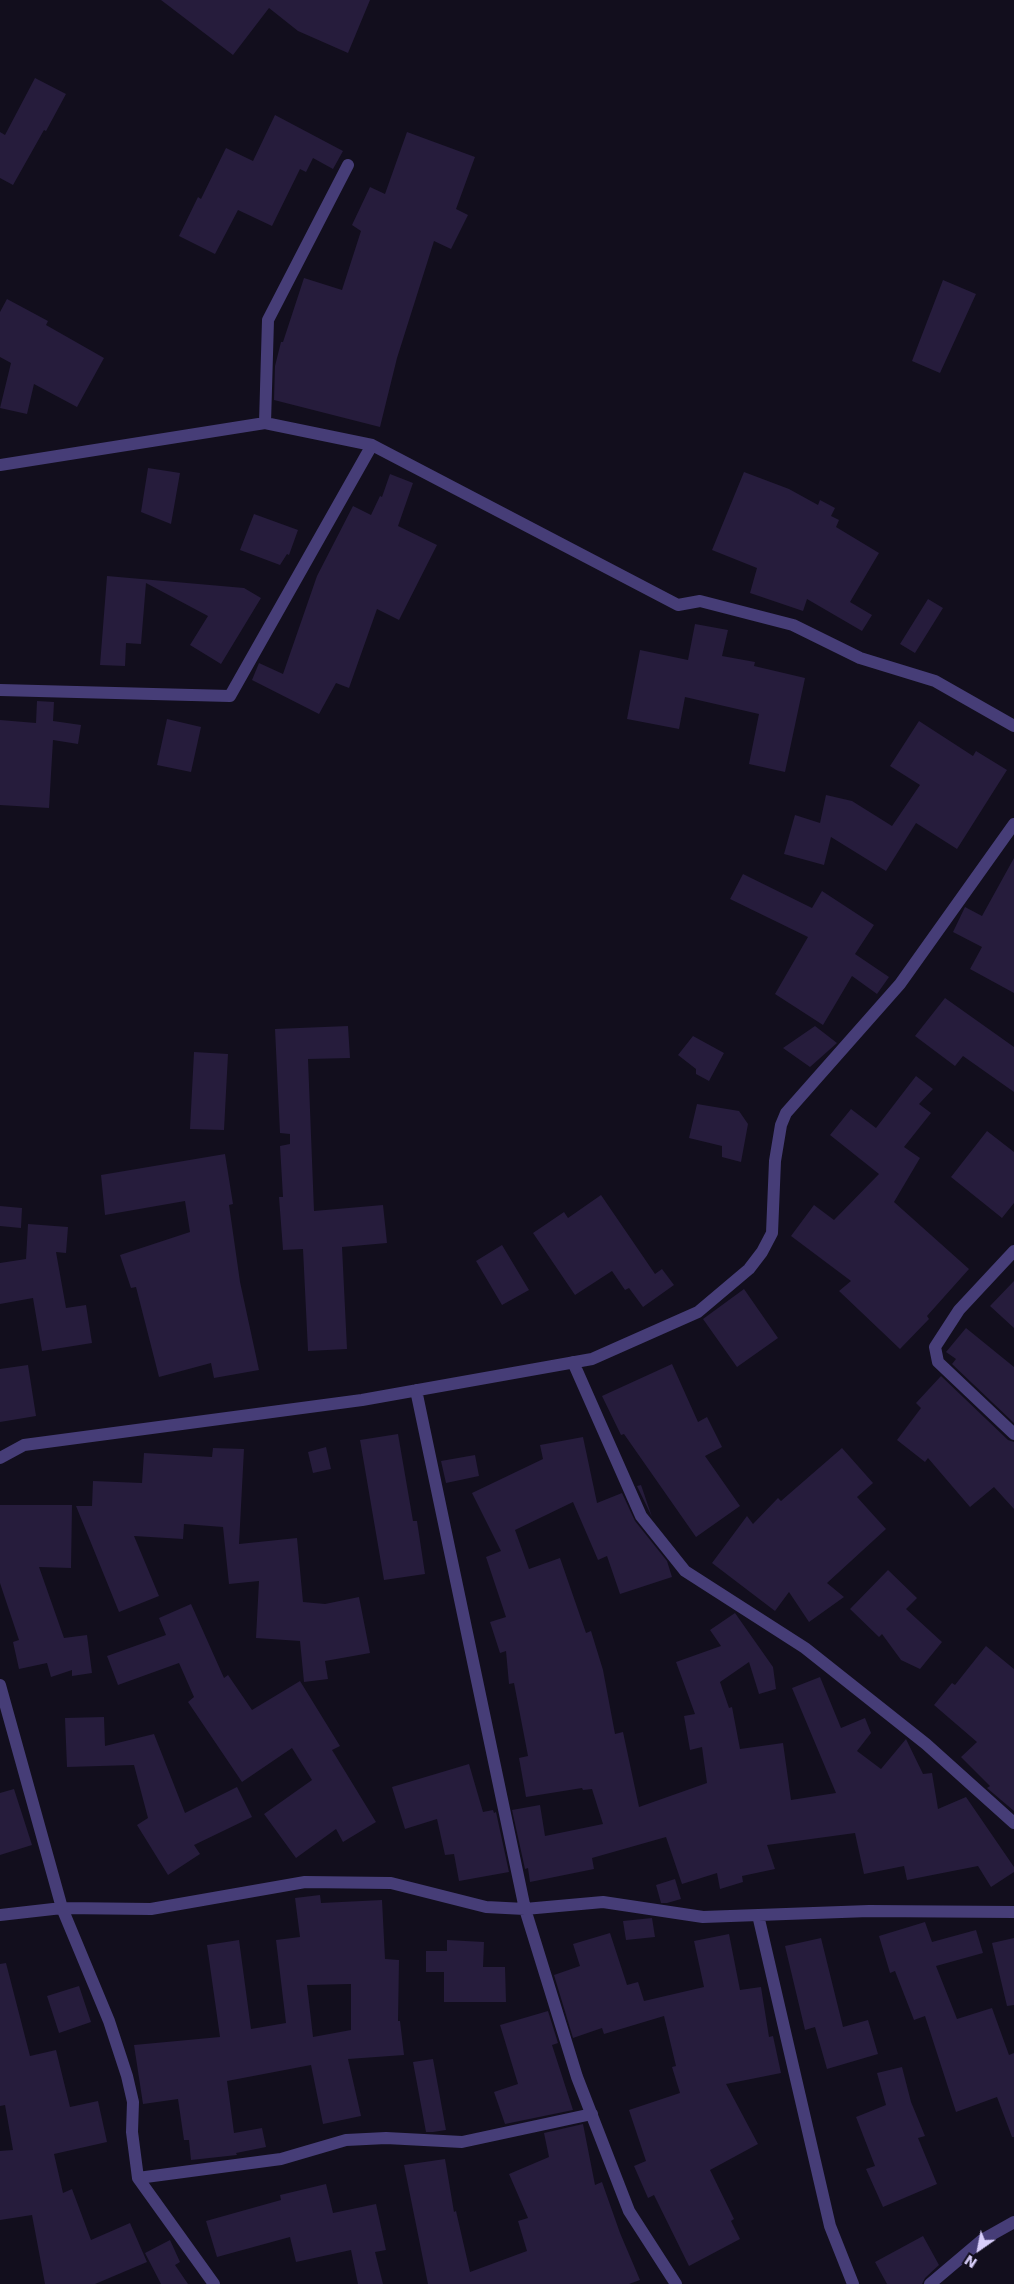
<!DOCTYPE html>
<style>
body{margin:0}
#map{position:relative;width:1014px;height:2284px;overflow:hidden;background:#120e1d;font-family:"DejaVu Sans",sans-serif}
canvas{display:block}
.north{position:absolute;left:954px;top:2224px;width:50px;height:50px;-webkit-text-stroke:4px #120e1d;paint-order:stroke;rotate:213deg;font-size:14px;font-weight:700;line-height:20px;text-align:center;color:#d8cefa}
.north::after{content:'';display:block;margin:auto;width:18px;height:22px;background:#d8cefa;clip-path:polygon(50% 0,100% 100%,50% 72%,0 100%)}
</style>
<div id="map">
<canvas width="1014" height="2284"></canvas>
<div class="north">N</div>
</div>
<script>
const ctx = document.querySelector('canvas').getContext('2d');
ctx.lineJoin = 'round';
function paint(path, color) { ctx.fillStyle = color; ctx.fill(path, 'evenodd'); }
function trace(path, color, width, dash) { ctx.strokeStyle = color; ctx.lineWidth = width; ctx.lineCap = dash ? 'butt' : 'round'; ctx.setLineDash(dash || []); ctx.stroke(path); }
paint(new Path2D(`
 M 161,0 L 370,0 L 348,53 L 298,31 L 269,8 L 233,55 Z
 M 35,78 L 66,94 L 46,131 L 44,130 L 13,185 L 0,178 L 0,132 L 5,135 Z
 M 275,115 L 343,151 L 333,169 L 313,158 L 306,172 L 300,169 L 272,226 L 238,210 L 215,254 L 179,236 L 198,197 L 201,199 L 226,148 L 253,161 Z
 M 407,132 L 475,157 L 456,209 L 468,215 L 451,249 L 434,241 L 397,358 L 380,427 L 274,400 L 275,366 L 281,342 L 283,342 L 304,278 L 342,290 L 361,231 L 352,225 L 370,187 L 385,194 Z
 M 943,280 L 976,294 L 940,373 L 912,361 Z
 M 7,299 L 48,321 L 46,325 L 104,358 L 77,407 L 34,384 L 27,414 L 0,408 L 11,363 L 0,357 L 0,312 Z
 M 148,468 L 180,473 L 171,524 L 141,512 Z
 M 744,472 L 789,489 L 818,505 L 820,500 L 835,508 L 831,516 L 839,520 L 836,527 L 879,553 L 850,602 L 872,615 L 862,631 L 807,599 L 803,611 L 750,593 L 757,568 L 712,550 Z
 M 390,474 L 413,483 L 398,526 L 437,545 L 399,620 L 377,609 L 349,688 L 336,683 L 319,714 L 252,680 L 259,663 L 283,674 L 317,576 L 353,506 L 371,515 L 380,496 L 382,497 Z
 M 254,514 L 298,530 L 289,555 L 287,554 L 280,565 L 240,550 Z
 M 107,576 L 244,588 L 261,598 L 221,664 L 190,645 L 208,616 L 146,583 L 141,644 L 126,643 L 125,666 L 100,665 Z
 M 928,599 L 943,608 L 915,653 L 900,644 Z
 M 695,624 L 728,630 L 722,656 L 755,662 L 754,666 L 805,678 L 785,772 L 749,764 L 759,714 L 685,697 L 679,729 L 627,719 L 640,650 L 688,660 Z
 M 37,701 L 54,702 L 53,721 L 81,725 L 78,744 L 53,740 L 49,808 L 0,805 L 0,720 L 36,723 Z
 M 167,719 L 201,727 L 191,772 L 157,765 Z
 M 919,721 L 973,756 L 976,751 L 1007,770 L 957,849 L 916,823 L 886,871 L 831,837 L 824,865 L 784,854 L 795,815 L 820,823 L 826,795 L 852,801 L 892,826 L 920,785 L 890,766 Z
 M 1014,858 L 1014,993 L 970,969 L 982,947 L 953,932 L 965,907 L 982,916 Z
 M 743,874 L 812,908 L 822,891 L 874,925 L 855,954 L 889,977 L 877,994 L 852,976 L 823,1025 L 775,994 L 808,937 L 730,899 Z
 M 945,998 L 1014,1047 L 1014,1092 L 963,1056 L 955,1066 L 915,1036 Z
 M 348,1026 L 350,1058 L 308,1059 L 314,1211 L 383,1205 L 387,1243 L 342,1247 L 347,1349 L 308,1351 L 303,1249 L 283,1250 L 279,1197 L 283,1197 L 280,1146 L 290,1144 L 290,1134 L 280,1133 L 275,1029 Z
 M 815,1026 L 837,1043 L 810,1067 L 783,1048 Z
 M 693,1036 L 724,1053 L 709,1081 L 696,1074 L 696,1069 L 678,1055 Z
 M 194,1052 L 228,1054 L 224,1130 L 190,1129 Z
 M 916,1076 L 933,1089 L 919,1104 L 931,1113 L 904,1147 L 920,1158 L 894,1202 L 969,1269 L 927,1316 L 929,1319 L 900,1349 L 839,1291 L 851,1281 L 791,1236 L 814,1205 L 834,1220 L 879,1174 L 830,1135 L 851,1109 L 876,1128 Z
 M 697,1104 L 739,1111 L 748,1124 L 741,1162 L 722,1157 L 722,1146 L 689,1138 Z
 M 987,1131 L 1014,1152 L 1014,1203 L 1002,1218 L 951,1177 Z
 M 225,1154 L 233,1204 L 229,1205 L 240,1282 L 259,1370 L 214,1378 L 211,1363 L 159,1377 L 136,1287 L 131,1288 L 120,1255 L 190,1232 L 185,1201 L 105,1215 L 101,1175 Z
 M 601,1195 L 655,1274 L 662,1269 L 674,1285 L 643,1307 L 629,1288 L 625,1290 L 612,1271 L 575,1295 L 533,1233 L 564,1212 L 568,1218 Z
 M 0,1206 L 22,1208 L 21,1228 L 0,1226 Z
 M 28,1224 L 68,1227 L 66,1253 L 56,1252 L 66,1308 L 86,1305 L 92,1343 L 42,1351 L 33,1298 L 0,1304 L 0,1263 L 26,1259 Z
 M 502,1245 L 529,1290 L 502,1305 L 476,1261 Z
 M 1014,1281 L 1014,1328 L 990,1306 Z
 M 744,1289 L 778,1338 L 737,1367 L 703,1319 Z
 M 966,1328 L 1014,1367 L 1014,1423 L 952,1364 L 956,1359 L 946,1352 Z
 M 672,1364 L 698,1422 L 707,1417 L 722,1447 L 705,1456 L 740,1506 L 696,1537 L 624,1434 L 621,1435 L 602,1396 Z
 M 28,1365 L 36,1416 L 0,1422 L 0,1369 Z
 M 941,1376 L 1008,1440 L 1014,1442 L 1014,1509 L 994,1487 L 970,1507 L 928,1458 L 925,1462 L 897,1440 L 921,1408 L 916,1403 Z
 M 398,1434 L 413,1521 L 417,1521 L 425,1574 L 384,1580 L 360,1440 Z
 M 583,1437 L 597,1503 L 622,1493 L 635,1521 L 667,1561 L 672,1577 L 620,1594 L 607,1556 L 598,1560 L 573,1502 L 515,1530 L 529,1569 L 560,1558 L 586,1633 L 591,1631 L 603,1670 L 615,1734 L 623,1732 L 639,1807 L 707,1783 L 702,1747 L 690,1750 L 684,1716 L 695,1714 L 676,1662 L 721,1646 L 710,1630 L 735,1613 L 773,1667 L 776,1689 L 759,1694 L 749,1662 L 720,1682 L 729,1708 L 732,1707 L 740,1749 L 783,1743 L 791,1800 L 836,1793 L 792,1688 L 820,1677 L 841,1728 L 865,1718 L 871,1733 L 857,1751 L 881,1769 L 906,1739 L 923,1774 L 932,1773 L 938,1809 L 966,1797 L 1014,1867 L 1014,1872 L 991,1887 L 978,1866 L 907,1880 L 904,1866 L 864,1874 L 855,1833 L 767,1845 L 775,1869 L 742,1876 L 743,1882 L 720,1889 L 717,1873 L 682,1884 L 666,1837 L 592,1858 L 594,1869 L 530,1882 L 528,1868 L 525,1869 L 512,1810 L 540,1805 L 545,1836 L 603,1824 L 592,1789 L 583,1790 L 582,1788 L 526,1797 L 519,1758 L 528,1756 L 514,1683 L 509,1684 L 506,1651 L 500,1653 L 490,1622 L 506,1617 L 486,1557 L 501,1551 L 472,1493 L 543,1459 L 540,1445 Z
 M 326,1447 L 331,1469 L 313,1473 L 308,1452 Z
 M 213,1448 L 244,1449 L 239,1544 L 297,1538 L 303,1602 L 325,1604 L 359,1597 L 370,1653 L 325,1661 L 328,1679 L 304,1682 L 300,1641 L 256,1638 L 259,1581 L 229,1584 L 223,1527 L 184,1524 L 183,1539 L 134,1536 L 159,1596 L 119,1612 L 76,1506 L 92,1506 L 93,1481 L 142,1483 L 144,1453 L 212,1457 Z
 M 842,1448 L 873,1483 L 857,1497 L 886,1529 L 827,1583 L 844,1597 L 809,1622 L 789,1592 L 775,1611 L 712,1563 L 747,1516 L 753,1524 L 778,1498 L 781,1501 Z
 M 475,1455 L 479,1476 L 446,1483 L 441,1461 Z
 M 641,1485 L 652,1517 L 637,1486 Z
 M 0,1505 L 72,1505 L 71,1568 L 39,1567 L 64,1638 L 87,1635 L 92,1673 L 72,1676 L 72,1670 L 51,1677 L 47,1663 L 19,1669 L 13,1642 L 19,1640 L 0,1583 Z
 M 888,1570 L 917,1598 L 906,1609 L 942,1642 L 920,1669 L 901,1660 L 882,1634 L 879,1637 L 850,1609 Z
 M 191,1604 L 224,1678 L 228,1675 L 252,1710 L 300,1681 L 340,1746 L 332,1750 L 376,1822 L 343,1842 L 336,1829 L 296,1858 L 264,1814 L 312,1780 L 292,1748 L 242,1782 L 188,1702 L 194,1697 L 179,1663 L 118,1685 L 107,1656 L 166,1635 L 159,1618 Z
 M 986,1646 L 1014,1669 L 1014,1811 L 987,1788 L 990,1786 L 961,1757 L 977,1742 L 934,1705 L 952,1683 L 955,1685 Z
 M 104,1717 L 105,1746 L 154,1734 L 185,1813 L 237,1787 L 252,1817 L 194,1845 L 200,1854 L 168,1875 L 137,1825 L 148,1818 L 134,1765 L 67,1767 L 65,1718 Z
 M 469,1764 L 483,1812 L 493,1810 L 494,1813 L 496,1812 L 509,1872 L 459,1881 L 454,1854 L 445,1855 L 437,1819 L 405,1829 L 392,1787 Z
 M 14,1789 L 32,1845 L 0,1855 L 0,1793 Z
 M 675,1879 L 681,1899 L 667,1903 L 661,1903 L 656,1885 Z
 M 320,1895 L 321,1903 L 382,1900 L 385,1959 L 399,1960 L 398,2021 L 400,2021 L 404,2055 L 348,2059 L 361,2116 L 323,2124 L 311,2065 L 227,2081 L 234,2133 L 262,2128 L 266,2147 L 236,2153 L 237,2155 L 191,2160 L 189,2140 L 184,2140 L 178,2099 L 143,2104 L 134,2045 L 220,2037 L 207,1945 L 239,1940 L 251,2029 L 286,2023 L 276,1940 L 300,1937 L 295,1898 ZM 351,1984 L 351,2030 L 313,2037 L 307,1985 Z
 M 652,1918 L 655,1937 L 626,1940 L 623,1921 Z
 M 925,1922 L 932,1942 L 976,1930 L 983,1953 L 936,1966 L 957,2019 L 992,2008 L 1009,2055 L 1014,2053 L 1014,2137 L 1012,2137 L 997,2097 L 956,2112 L 925,2016 L 914,2020 L 895,1971 L 890,1973 L 879,1936 Z
 M 610,1933 L 627,1985 L 638,1982 L 644,2001 L 704,1987 L 694,1941 L 729,1934 L 740,1990 L 761,1987 L 769,2037 L 773,2036 L 781,2073 L 726,2084 L 758,2144 L 710,2170 L 734,2219 L 731,2221 L 740,2239 L 689,2266 L 654,2195 L 648,2198 L 634,2166 L 646,2161 L 629,2110 L 680,2093 L 672,2067 L 676,2066 L 664,2016 L 604,2034 L 602,2028 L 573,2038 L 554,1975 L 580,1966 L 573,1944 Z
 M 821,1938 L 843,2027 L 868,2020 L 878,2054 L 827,2069 L 815,2027 L 805,2030 L 785,1946 Z
 M 1014,1938 L 1014,2005 L 1007,2006 L 992,1943 Z
 M 447,1940 L 484,1942 L 483,1967 L 505,1967 L 506,2002 L 444,2002 L 444,1972 L 426,1972 L 426,1951 L 447,1951 Z
 M 6,1963 L 30,2056 L 56,2050 L 70,2107 L 98,2101 L 107,2142 L 54,2154 L 63,2193 L 72,2189 L 91,2240 L 130,2223 L 147,2262 L 95,2284 L 45,2284 L 32,2215 L 0,2220 L 0,2151 L 13,2150 L 5,2105 L 0,2106 L 0,1964 Z
 M 79,1986 L 91,2022 L 59,2033 L 47,1996 Z
 M 548,2011 L 558,2043 L 552,2045 L 573,2110 L 505,2124 L 494,2092 L 518,2084 L 500,2025 Z
 M 433,2059 L 446,2130 L 433,2132 L 426,2132 L 413,2062 Z
 M 902,2067 L 911,2102 L 925,2136 L 918,2138 L 937,2184 L 883,2207 L 866,2169 L 875,2166 L 856,2117 L 886,2105 L 877,2073 Z
 M 583,2124 L 595,2185 L 602,2182 L 620,2233 L 640,2280 L 629,2284 L 428,2284 L 404,2165 L 445,2159 L 454,2212 L 456,2211 L 470,2272 L 527,2251 L 518,2221 L 528,2218 L 509,2174 L 549,2157 L 544,2133 Z
 M 326,2184 L 333,2213 L 376,2204 L 386,2250 L 375,2252 L 383,2284 L 358,2284 L 351,2250 L 296,2262 L 290,2237 L 217,2257 L 206,2221 L 281,2200 L 280,2195 Z
 M 923,2236 L 939,2265 L 925,2278 L 922,2284 L 887,2284 L 875,2262 Z
 M 170,2240 L 180,2262 L 175,2265 L 188,2284 L 161,2284 L 145,2253 Z`), '#261c3c');
trace(new Path2D(`
 M 265,423 L 268,320 L 348,165
 M 0,465 L 265,423 L 372,445 L 678,605 L 700,601 L 793,625 L 860,658 L 935,681 L 1014,726
 M 0,690 L 230,696 L 372,445
 M 1014,1251 L 959,1310 L 935,1347 L 938,1362 L 1014,1434
 M 573,1362 L 641,1516 L 685,1571 L 805,1648 L 926,1744 L 1014,1823
 M 416,1390 L 525,1909 L 577,2077 L 629,2211 L 676,2284
 M 0,1458 L 24,1445 L 362,1400 L 592,1359 L 698,1312 L 749,1269 L 762,1252 L 772,1233 L 775,1161 L 781,1125 L 786,1113 L 900,984 L 1014,824
 M 0,1685 L 62,1908 L 109,2021 L 127,2076 L 133,2102 L 132,2132 L 138,2178 L 214,2284
 M 0,1915 L 62,1908 L 151,1909 L 305,1882 L 391,1883 L 486,1907 L 525,1909 L 603,1902 L 703,1917 L 869,1911 L 1014,1912
 M 758,1915 L 830,2226 L 853,2284
 M 138,2178 L 281,2159 L 346,2140 L 386,2138 L 462,2142 L 592,2114
 M 930,2284 L 982,2240 L 1014,2222`), '#463d77', 12);
</script>
